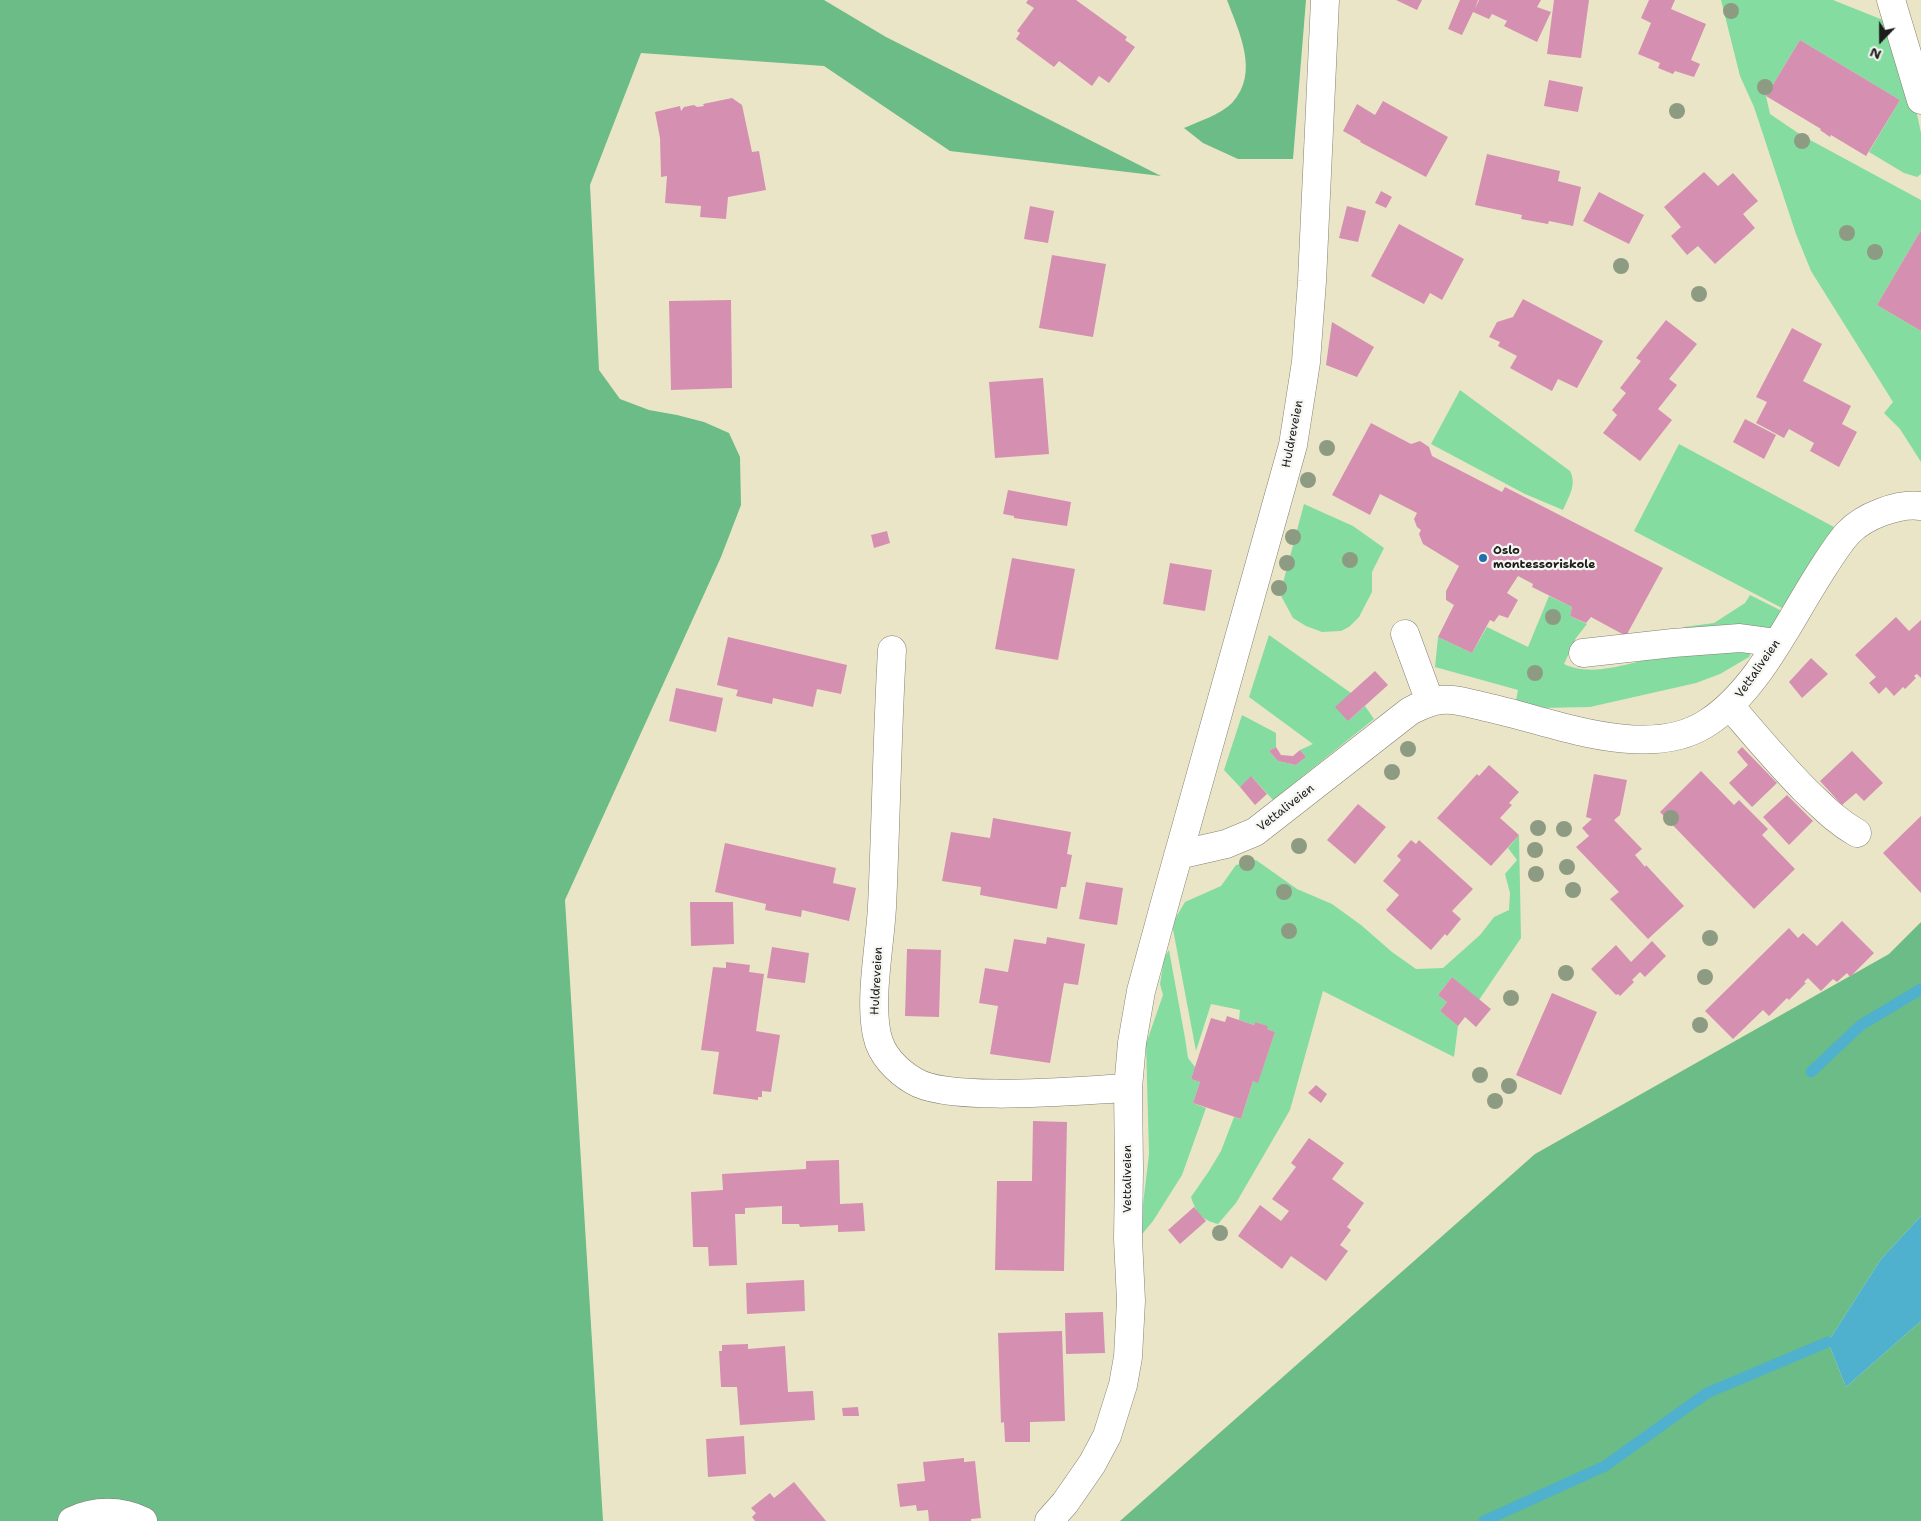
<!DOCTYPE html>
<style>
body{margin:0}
#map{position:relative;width:1921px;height:1521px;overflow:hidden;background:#ebe5c8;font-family:"Shantell Sans",sans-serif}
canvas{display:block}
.north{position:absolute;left:1856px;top:15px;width:50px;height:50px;-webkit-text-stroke:4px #f6f6f2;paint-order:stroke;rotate:202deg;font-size:14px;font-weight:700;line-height:20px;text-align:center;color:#1c1c1c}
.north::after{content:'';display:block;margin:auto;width:18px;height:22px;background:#1c1c1c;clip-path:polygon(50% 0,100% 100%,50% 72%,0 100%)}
</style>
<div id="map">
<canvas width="1921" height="1521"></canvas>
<div class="north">N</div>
</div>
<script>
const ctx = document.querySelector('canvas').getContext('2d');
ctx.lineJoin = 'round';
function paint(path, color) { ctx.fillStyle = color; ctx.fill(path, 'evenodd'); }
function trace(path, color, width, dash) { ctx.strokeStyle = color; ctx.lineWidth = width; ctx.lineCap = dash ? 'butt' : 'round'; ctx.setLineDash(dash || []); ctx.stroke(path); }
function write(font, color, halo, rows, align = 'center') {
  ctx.font = font + ' "Shantell Sans",sans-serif'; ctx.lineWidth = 4.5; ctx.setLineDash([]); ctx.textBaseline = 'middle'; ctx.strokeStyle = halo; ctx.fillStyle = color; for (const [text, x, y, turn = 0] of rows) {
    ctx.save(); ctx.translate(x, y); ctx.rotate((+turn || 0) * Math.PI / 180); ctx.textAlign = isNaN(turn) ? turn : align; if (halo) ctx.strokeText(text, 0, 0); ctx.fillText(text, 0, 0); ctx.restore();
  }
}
paint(new Path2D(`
 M 1721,0 L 1833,0 L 1883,20 L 1906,77 L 1917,114 L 1921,133 L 1921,174 L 1917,177 L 1904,173 L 1869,152 L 1900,100 L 1800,40 L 1766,96 L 1770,114 L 1801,135 L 1921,200 L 1921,230 L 1877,305 L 1921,331 L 1921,462 L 1900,429 L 1884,413 L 1893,402 L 1811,271 L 1796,234 L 1754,107 L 1740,76 Z
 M 1460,390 L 1570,471 C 1577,485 1569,496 1563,510 L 1525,494 L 1431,444 Z
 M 1679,444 L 1834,527 L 1782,608 L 1634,531 Z
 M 1304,504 L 1353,526 L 1384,548 L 1372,572 L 1372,592 L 1359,617 L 1349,627 L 1341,631 L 1322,632 L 1306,626 L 1293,618 L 1280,594 Z
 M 1750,595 L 1782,611 L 1770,628 L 1679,634 L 1684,627 L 1714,623 L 1745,603 Z
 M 1549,596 L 1572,607 L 1570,616 L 1587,624 L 1576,638 L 1564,664 C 1593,679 1638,660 1669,654 C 1693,650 1727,651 1753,649 L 1749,657 L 1720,674 L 1696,683 L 1590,707 L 1541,708 L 1516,700 L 1518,690 L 1435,667 L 1438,637 L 1472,653 L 1487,627 L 1528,647 Z
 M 1269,635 L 1351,693 L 1348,721 L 1365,706 L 1374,719 L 1273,800 L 1252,777 L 1240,787 L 1224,770 L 1242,715 L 1276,733 L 1276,747 L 1269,751 L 1278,761 L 1296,765 L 1306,757 L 1300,750 L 1313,744 L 1249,697 Z
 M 1519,835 L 1521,938 L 1479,1000 L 1452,977 L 1438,995 L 1447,1002 L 1440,1011 L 1458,1026 L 1454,1057 L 1323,991 L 1290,1110 L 1236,1203 L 1218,1224 C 1202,1220 1196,1213 1191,1197 L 1209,1171 L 1221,1151 L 1234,1117 L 1241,1119 L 1253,1081 L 1258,1082 L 1275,1032 L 1267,1029 L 1267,1026 L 1255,1022 L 1254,1025 L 1239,1020 L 1240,1010 L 1211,1004 L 1196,1051 L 1172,924 L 1185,902 L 1221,886 L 1236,865 L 1256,860 L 1297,889 L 1332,904 L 1361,925 L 1392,952 L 1416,969 L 1443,968 L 1480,935 L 1494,917 L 1509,910 L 1510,893 L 1505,874 L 1517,860 L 1508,848 Z
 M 1169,950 L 1185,1038 L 1188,1058 L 1195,1067 L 1191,1079 L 1200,1082 L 1193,1103 L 1206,1108 L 1182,1175 L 1153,1221 L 1139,1238 L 1149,1154 L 1146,1044 L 1163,995 L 1160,984 L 1164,958 Z`), '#84dca0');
paint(new Path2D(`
 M 0,0 L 824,0 L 886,37 L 1161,176 L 950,151 L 824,66 L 641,53 L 590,185 L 599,370 L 620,399 L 649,410 L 677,415 L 704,422 L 729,433 L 740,457 L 741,505 L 721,557 L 565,900 L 603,1521 L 0,1521 Z
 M 1227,0 L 1306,0 L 1293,159 L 1238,159 L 1203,143 L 1184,128 C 1198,122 1221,114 1232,103 C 1260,73 1239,32 1227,0 Z
 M 1921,922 L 1921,1216 L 1881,1259 L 1828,1342 L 1846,1387 L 1921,1321 L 1921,1521 L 1120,1521 L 1535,1154 L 1889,954 Z`), '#6bbc86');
paint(new Path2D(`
 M 1921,1216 L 1921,1321 L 1846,1387 L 1828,1342 L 1881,1259 Z`), '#4fb1cd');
trace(new Path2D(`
 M 1811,1072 L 1861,1025 L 1921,989
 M 1484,1521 L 1605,1466 L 1707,1393 L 1828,1342`), '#4fb1cd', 11);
paint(new Path2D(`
 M 1028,0 L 1076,0 L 1127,37 L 1125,40 L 1135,47 L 1109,83 L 1099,76 L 1092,86 L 1059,61 L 1054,67 L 1016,39 L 1020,33 L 1017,31 L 1034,8 L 1026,3 Z
 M 1396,0 L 1422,0 L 1417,10 Z
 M 1460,0 L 1478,0 L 1475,9 L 1479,0 L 1541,0 L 1537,7 L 1551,12 L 1537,42 L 1504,26 L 1507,21 L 1492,14 L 1489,19 L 1473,12 L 1462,35 L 1448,29 Z
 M 1554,0 L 1589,0 L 1581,58 L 1547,54 Z
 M 1649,0 L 1675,0 L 1671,9 L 1706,24 L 1691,60 L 1700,64 L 1694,77 L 1675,71 L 1673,74 L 1658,68 L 1660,63 L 1638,54 L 1651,23 L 1641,18 Z
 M 1800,40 L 1900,100 L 1866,156 L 1831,135 L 1830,137 L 1820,130 L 1821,129 L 1766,96 Z
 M 1549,80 L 1583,87 L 1578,112 L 1544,106 Z
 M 732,98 L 742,105 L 752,152 L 759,151 L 766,190 L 728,197 L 726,219 L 700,217 L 701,206 L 665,203 L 667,176 L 661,177 L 660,138 L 655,112 L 680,106 L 681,111 L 684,107 L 694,105 L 697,107 L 704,106 L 703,104 Z
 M 1383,101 L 1448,137 L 1426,177 L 1360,142 L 1361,141 L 1343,131 L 1357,104 L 1375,115 Z
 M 1487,154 L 1560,171 L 1558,181 L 1581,187 L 1573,226 L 1549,221 L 1548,224 L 1521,219 L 1522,215 L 1475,205 Z
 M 1704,172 L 1718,186 L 1733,173 L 1758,201 L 1743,214 L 1755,228 L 1715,264 L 1698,246 L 1687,255 L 1671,236 L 1681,227 L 1664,207 Z
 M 1381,191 L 1392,197 L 1386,208 L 1375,203 Z
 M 1599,192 L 1644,215 L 1629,244 L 1583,221 Z
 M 1030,206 L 1054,211 L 1048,243 L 1024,239 Z
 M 1347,206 L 1366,211 L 1358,242 L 1339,238 Z
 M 1399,224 L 1464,259 L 1442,300 L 1430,293 L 1424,304 L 1371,276 Z
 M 1921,230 L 1921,331 L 1877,305 Z
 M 1052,255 L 1106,264 L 1093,337 L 1039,328 Z
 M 1523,299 L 1603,341 L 1577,388 L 1558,379 L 1552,391 L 1510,368 L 1517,356 L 1498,346 L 1500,342 L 1489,337 L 1497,322 L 1513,317 Z
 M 731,300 L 732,388 L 671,390 L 669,301 Z
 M 1666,320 L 1697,344 L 1669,379 L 1677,385 L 1658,409 L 1672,420 L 1640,461 L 1603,433 L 1617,415 L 1612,410 L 1626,393 L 1620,388 L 1641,361 L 1636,358 Z
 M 1332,322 L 1374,347 L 1357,377 L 1326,365 Z
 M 1792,328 L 1822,344 L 1803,381 L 1851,406 L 1842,424 L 1857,432 L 1839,467 L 1810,451 L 1814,443 L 1789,429 L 1784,438 L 1756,423 L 1767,402 L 1756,397 Z
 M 1043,378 L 1049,454 L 995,458 L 989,382 Z
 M 1745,419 L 1776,435 L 1764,459 L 1733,442 Z
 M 1371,423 L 1411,444 L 1420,441 L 1429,447 L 1432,456 L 1502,492 L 1505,487 L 1663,568 L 1626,636 L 1591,617 L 1586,623 L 1570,616 L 1572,607 L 1532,587 L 1533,584 L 1518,576 L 1507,593 L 1518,600 L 1508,618 L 1499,615 L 1494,622 L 1490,620 L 1472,653 L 1438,637 L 1454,605 L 1446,600 L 1446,591 L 1459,566 L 1423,544 L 1419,534 L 1421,530 L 1417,527 L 1414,519 L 1417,513 L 1380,494 L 1370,515 L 1332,495 Z
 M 1008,490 L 1071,502 L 1067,526 L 1014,518 L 1014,516 L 1003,514 Z
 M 887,531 L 890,543 L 874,548 L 871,535 Z
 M 1012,558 L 1075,569 L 1058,660 L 995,649 Z
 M 1170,563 L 1212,570 L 1205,611 L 1163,604 Z
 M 1896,617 L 1909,631 L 1921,620 L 1921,678 L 1917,674 L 1914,676 L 1916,678 L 1905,689 L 1903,687 L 1894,696 L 1886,687 L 1879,694 L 1869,683 L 1876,677 L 1855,655 Z
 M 728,637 L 847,665 L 841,694 L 817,689 L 813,707 L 773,698 L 772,704 L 736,696 L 738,690 L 717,685 Z
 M 1811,658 L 1828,674 L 1802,698 L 1789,682 Z
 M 1375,671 L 1388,685 L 1348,721 L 1335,707 Z
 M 676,688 L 723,698 L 716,732 L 669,721 Z
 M 1276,747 L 1281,755 L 1293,756 L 1300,750 L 1306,757 L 1296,765 L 1278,761 L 1269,751 Z
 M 1742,747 L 1777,783 L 1752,807 L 1729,783 L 1748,765 L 1737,752 Z
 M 1852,751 L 1883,783 L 1864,801 L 1856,793 L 1842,805 L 1820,781 Z
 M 1489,765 L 1519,792 L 1509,803 L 1512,805 L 1500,818 L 1519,835 L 1491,866 L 1437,818 L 1477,774 L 1479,776 Z
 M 1701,771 L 1734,805 L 1739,800 L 1768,829 L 1762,835 L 1795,869 L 1754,909 L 1660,812 Z
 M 1594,774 L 1627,780 L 1620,815 L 1614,820 L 1642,849 L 1635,855 L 1645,867 L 1646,865 L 1684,906 L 1648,939 L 1610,899 L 1619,892 L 1576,847 L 1589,836 L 1582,828 L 1592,819 L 1586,817 Z
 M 1251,776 L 1267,794 L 1255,805 L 1240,787 Z
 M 1787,795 L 1813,821 L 1789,845 L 1763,817 Z
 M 1358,804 L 1386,827 L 1355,864 L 1327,840 Z
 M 1921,816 L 1921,893 L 1883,853 Z
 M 993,818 L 1071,832 L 1067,854 L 1072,855 L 1066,887 L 1061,887 L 1057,909 L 980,895 L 981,887 L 942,881 L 951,832 L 990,838 Z
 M 1411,840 L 1416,844 L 1419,840 L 1473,889 L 1452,911 L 1461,919 L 1447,936 L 1445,934 L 1431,950 L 1386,910 L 1399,895 L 1383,881 L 1401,860 L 1397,856 Z
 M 725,843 L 836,868 L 833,883 L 856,888 L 849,921 L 802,910 L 801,917 L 765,910 L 766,904 L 715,892 Z
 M 1086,882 L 1123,888 L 1117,925 L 1079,919 Z
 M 690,902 L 733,902 L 734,944 L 691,946 Z
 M 1842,921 L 1874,953 L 1850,977 L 1847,973 L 1837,982 L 1833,979 L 1821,991 L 1808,978 L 1804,982 L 1806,983 L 1789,1000 L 1787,998 L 1769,1016 L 1763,1010 L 1733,1039 L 1705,1011 L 1789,928 L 1798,938 L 1803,933 L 1817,946 Z
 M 1047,937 L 1085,944 L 1078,985 L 1064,983 L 1050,1063 L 990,1054 L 998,1006 L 979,1003 L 985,968 L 1008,972 L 1014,939 L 1046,944 Z
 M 1652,941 L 1666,956 L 1645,977 L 1640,972 L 1632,980 L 1634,982 L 1620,996 L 1618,994 L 1616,995 L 1591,969 L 1616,945 L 1631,962 Z
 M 772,947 L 809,953 L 805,983 L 767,978 Z
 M 907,949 L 941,950 L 939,1017 L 905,1016 Z
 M 726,962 L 750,965 L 749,972 L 764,974 L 756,1031 L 780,1035 L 771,1092 L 762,1091 L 762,1097 L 758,1097 L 758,1100 L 713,1094 L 719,1052 L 701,1050 L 713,967 L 726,968 Z
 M 1452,977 L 1491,1009 L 1476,1027 L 1465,1017 L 1458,1026 L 1440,1011 L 1447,1002 L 1438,995 Z
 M 1552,993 L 1597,1012 L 1561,1095 L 1516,1075 Z
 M 1227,1016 L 1254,1025 L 1255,1022 L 1268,1026 L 1267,1029 L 1275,1032 L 1258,1083 L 1253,1081 L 1241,1119 L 1193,1103 L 1200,1082 L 1191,1079 L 1211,1018 L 1225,1022 Z
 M 1316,1085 L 1327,1094 L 1321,1103 L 1308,1093 Z
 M 1033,1121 L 1067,1122 L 1064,1271 L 995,1270 L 997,1181 L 1032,1181 Z
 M 1309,1138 L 1344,1163 L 1332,1179 L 1364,1203 L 1347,1227 L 1351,1230 L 1340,1245 L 1348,1251 L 1326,1281 L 1291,1256 L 1282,1269 L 1238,1236 L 1260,1205 L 1281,1221 L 1289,1211 L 1272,1199 L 1296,1167 L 1291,1163 Z
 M 839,1160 L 840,1204 L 863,1203 L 865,1231 L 838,1232 L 838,1225 L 800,1227 L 799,1224 L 782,1224 L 782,1206 L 745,1208 L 745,1214 L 735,1214 L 737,1265 L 709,1266 L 708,1247 L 693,1247 L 691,1192 L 723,1190 L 722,1174 L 806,1169 L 806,1161 Z
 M 1194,1207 L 1206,1221 L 1180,1244 L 1168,1230 Z
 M 804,1280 L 805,1311 L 747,1314 L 746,1283 Z
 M 1103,1312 L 1105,1353 L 1066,1354 L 1065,1313 Z
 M 1062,1331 L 1065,1421 L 1030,1422 L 1030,1442 L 1005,1442 L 1004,1422 L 1001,1423 L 998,1333 Z
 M 748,1344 L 748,1349 L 785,1346 L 788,1392 L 813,1391 L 815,1420 L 740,1425 L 737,1387 L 721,1387 L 719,1351 L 722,1351 L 722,1345 Z
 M 858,1407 L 859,1416 L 843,1416 L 842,1408 Z
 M 744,1436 L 746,1474 L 708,1477 L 706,1439 Z
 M 964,1458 L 964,1462 L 975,1461 L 981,1518 L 971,1519 L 971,1521 L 929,1521 L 928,1510 L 917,1511 L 916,1505 L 900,1507 L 897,1484 L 925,1481 L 923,1462 Z
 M 794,1482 L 826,1521 L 755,1521 L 752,1517 L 756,1513 L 751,1508 L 770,1493 L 774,1498 Z`), '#d58fb1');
const minor = new Path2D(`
 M 1891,0 L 1921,100
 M 1405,634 L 1430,702
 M 892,650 C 887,736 886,822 882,907 C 880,945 869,999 877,1035 C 881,1055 897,1071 914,1081 C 949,1103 1082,1090 1128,1088
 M 1583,653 L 1673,643 L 1740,638 L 1777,643
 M 1730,706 C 1755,735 1779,764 1806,791 C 1823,807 1836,821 1857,833
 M 1178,855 L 1226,844 L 1255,832 L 1410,711 C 1420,706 1429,701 1441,700 C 1457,698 1475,705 1490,708 C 1553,722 1648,762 1707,723 C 1756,692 1787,625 1818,576 C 1827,562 1837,545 1848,533 C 1864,516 1898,503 1921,506
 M 72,1521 C 94,1510 121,1510 143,1521
 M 1049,1521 L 1065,1503 L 1092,1464 L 1107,1436 L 1123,1385 L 1128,1357 L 1131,1301 L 1128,1239 L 1129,1169 L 1128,1088 L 1132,1043 L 1141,991 L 1166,899 L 1293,445 L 1306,362 L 1312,281 L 1325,0`);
trace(minor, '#848072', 29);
trace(minor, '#fff', 28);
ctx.fillStyle = '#8d9b83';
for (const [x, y] of [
 [1731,11],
 [1765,87],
 [1677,111],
 [1802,141],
 [1847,233],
 [1875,252],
 [1621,266],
 [1699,294],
 [1327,448],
 [1308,480],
 [1293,537],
 [1350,560],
 [1287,563],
 [1279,588],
 [1553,617],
 [1535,673],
 [1408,749],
 [1392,772],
 [1671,818],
 [1538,828],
 [1564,829],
 [1299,846],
 [1535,850],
 [1247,863],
 [1567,867],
 [1536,874],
 [1573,890],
 [1284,892],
 [1289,931],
 [1710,938],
 [1566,973],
 [1705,977],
 [1511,998],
 [1700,1025],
 [1480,1075],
 [1509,1086],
 [1495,1101],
 [1220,1233]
]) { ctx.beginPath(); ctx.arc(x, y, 8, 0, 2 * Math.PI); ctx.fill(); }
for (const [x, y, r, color] of [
 [1483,558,5,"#1f6fb2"]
]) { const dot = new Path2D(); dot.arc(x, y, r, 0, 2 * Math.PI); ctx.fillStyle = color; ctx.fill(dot); trace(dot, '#f6f6f2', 2); }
write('12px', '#1c1c1c', '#f6f6f2', [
 ["Huldreveien",1293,434,-79],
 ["Vettaliveien",1758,669,-55],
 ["Vettaliveien",1286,808,-38],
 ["Huldreveien",877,981,-87],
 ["Vettaliveien",1128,1179,-90]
]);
write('bold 12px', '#1c1c1c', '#f6f6f2', [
 ["Oslo",1493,551],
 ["montessoriskole",1493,565]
], 'left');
</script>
